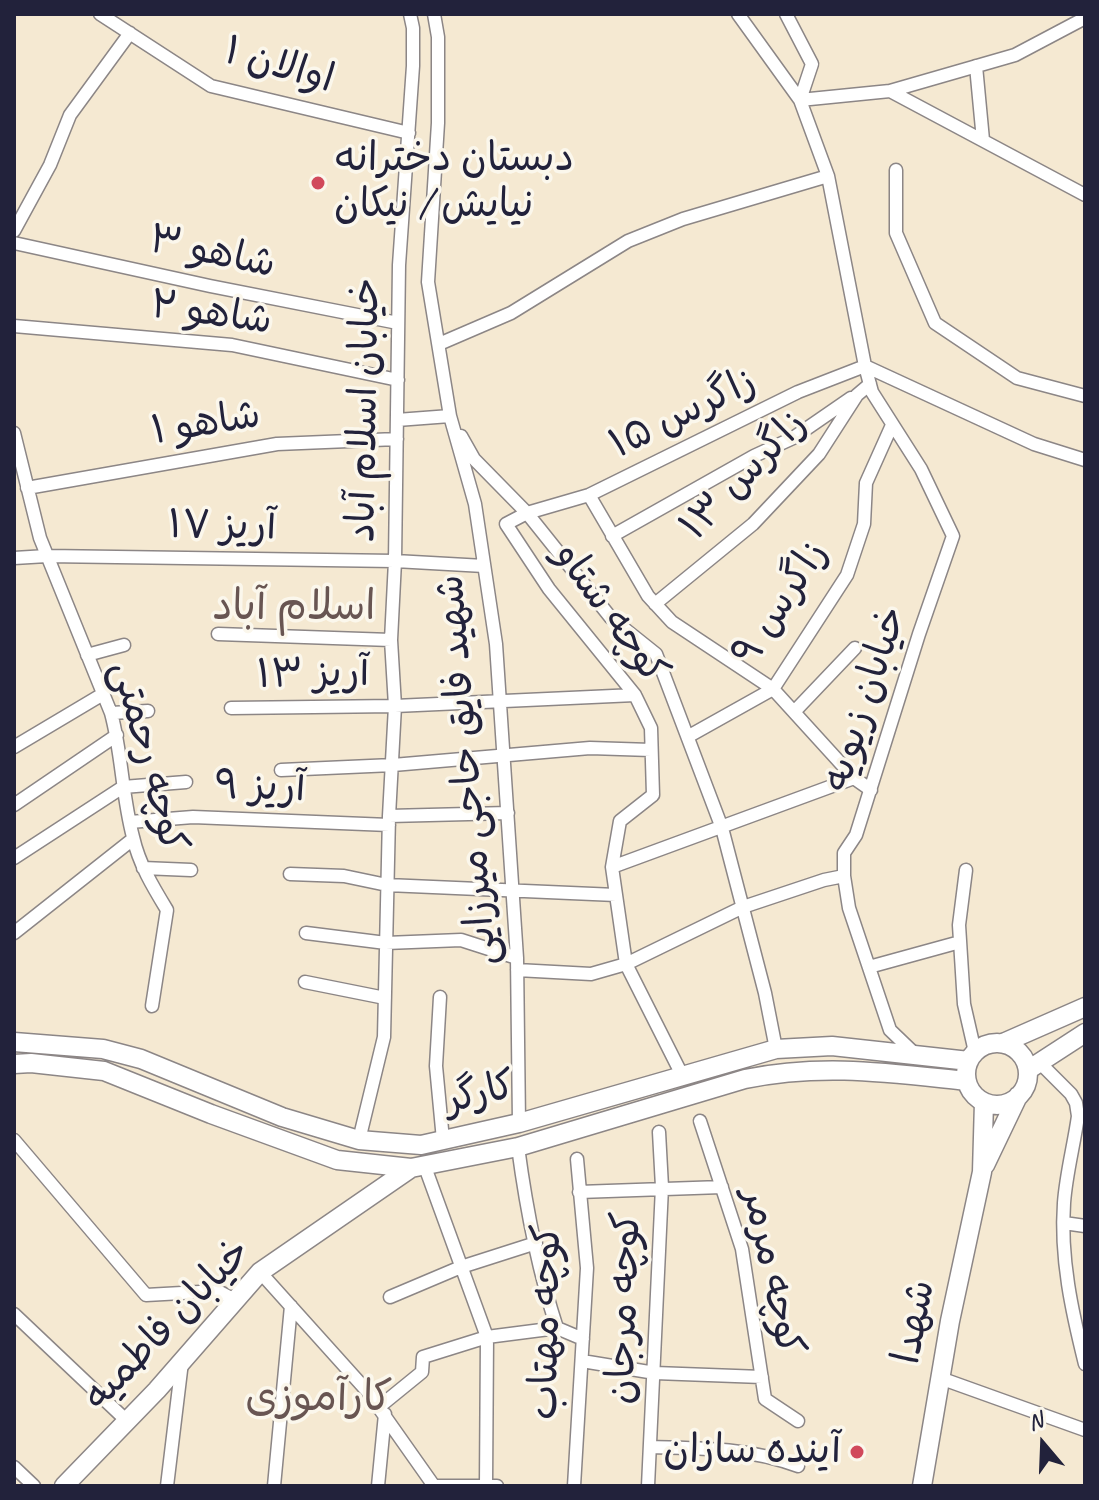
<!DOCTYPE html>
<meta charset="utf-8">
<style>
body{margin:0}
#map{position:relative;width:1099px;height:1500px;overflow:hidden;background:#f5e9d2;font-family:Caveat,sans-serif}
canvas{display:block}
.frame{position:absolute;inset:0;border:16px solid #22223b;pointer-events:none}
.north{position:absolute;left:1003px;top:1404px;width:80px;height:80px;-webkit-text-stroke:6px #fbf7ec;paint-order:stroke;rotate:341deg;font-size:22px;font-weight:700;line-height:32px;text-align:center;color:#22223b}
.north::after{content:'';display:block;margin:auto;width:28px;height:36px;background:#22223b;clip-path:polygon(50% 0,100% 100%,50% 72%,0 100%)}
</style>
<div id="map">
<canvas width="1099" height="1500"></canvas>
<div class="frame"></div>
<div class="north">N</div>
</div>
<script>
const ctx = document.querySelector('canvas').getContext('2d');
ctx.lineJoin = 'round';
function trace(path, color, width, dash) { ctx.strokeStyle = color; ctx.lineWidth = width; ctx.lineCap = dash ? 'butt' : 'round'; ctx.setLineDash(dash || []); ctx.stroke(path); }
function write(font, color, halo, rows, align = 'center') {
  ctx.font = font + ' Caveat,"Playpen Sans Arabic",sans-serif'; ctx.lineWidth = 7; ctx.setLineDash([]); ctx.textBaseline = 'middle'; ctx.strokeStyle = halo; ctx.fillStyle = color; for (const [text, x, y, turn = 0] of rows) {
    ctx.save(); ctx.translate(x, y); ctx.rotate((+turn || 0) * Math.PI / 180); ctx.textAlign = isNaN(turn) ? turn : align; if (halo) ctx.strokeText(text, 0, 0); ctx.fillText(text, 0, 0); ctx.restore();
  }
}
const street = new Path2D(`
 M 100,14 L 211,86 L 409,133
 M 434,14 L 438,37 L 438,123 L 428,282 L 450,416 L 475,504 L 496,644 L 517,958 L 519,1123
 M 738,14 L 800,100 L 828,176 L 865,366 L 1034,444 L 1085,460
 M 786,14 L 812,64 L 800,100
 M 976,66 L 983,140
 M 890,91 L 1015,55 L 1085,18
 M 800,100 L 890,91 L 1085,195
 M 896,170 L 896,233 L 935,323 L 1017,378 L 1085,396
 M 14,231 L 50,165 L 70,115 L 130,33
 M 14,243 L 210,286 L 398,323
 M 14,326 L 232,345 L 398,380
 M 439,344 L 511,313 L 628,241 L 683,219 L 828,176
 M 397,420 L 450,416
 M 14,433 L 40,538 L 111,713 C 122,753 122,796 133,837 C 139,864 153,887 167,910 L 152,1006
 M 461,436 L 474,459 L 527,513 L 611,618 L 656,654 L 722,828 L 765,993 L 776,1049
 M 27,488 L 277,444 L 397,439
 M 589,495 L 648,596 L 672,622 L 773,689 L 854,778
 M 612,536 L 754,456 L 793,438 L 851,398
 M 14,558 L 47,556 L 395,561 L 484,566
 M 655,604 L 753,524 L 819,454 L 857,395 L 870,384
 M 218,634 L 391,640
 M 87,655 L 124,645
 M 231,708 L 395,706 L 635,695
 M 794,712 L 855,648
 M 111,713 L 148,711
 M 689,736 L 773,689 L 847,575 L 864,524 L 866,483 L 892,425
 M 14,747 L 103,694
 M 281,770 L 393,765 L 590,748 L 651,750
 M 14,805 L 117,735
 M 389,816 L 508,813
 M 130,822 L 193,817 L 389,825
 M 14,858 L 123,787 L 186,782
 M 612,867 L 854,778 L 871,790
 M 143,868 L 191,870
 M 966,870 L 959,925 L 964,1004 L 975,1052
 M 290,874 L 344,876 L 387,885 L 616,895
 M 14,933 L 133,839
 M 306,933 L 386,943 L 461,940 L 517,958
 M 869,967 L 960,942
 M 517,970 L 591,974 L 626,964 L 743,907 L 824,880 L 844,876
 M 305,982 L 385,998
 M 440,997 L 436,1066 L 443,1140
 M 1039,1062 L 1071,1094 L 1076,1103 L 1078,1116 C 1074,1145 1066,1174 1064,1203 C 1060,1258 1072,1312 1085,1364
 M 682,1075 L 626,964 L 612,867 L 620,821 L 653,795 L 651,728 L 635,695 L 549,589 L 506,524 L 527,513 L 589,495 L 798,392 L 865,366 L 872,392 L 921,469 L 953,536 L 919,634 L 856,835 L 844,853 L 844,876 L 849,908 L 890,1030 L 915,1054
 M 700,1121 L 742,1249 L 765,1399 L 798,1421
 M 14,1140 L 146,1295 L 218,1291 L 235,1300
 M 359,1140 L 384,1037 L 389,816 L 395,706 L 391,640 L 395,561 L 399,265 L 413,66 L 413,28 L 410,14
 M 518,1147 C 526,1207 538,1270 557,1328 L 583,1339
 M 425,1167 L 487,1337 L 486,1485
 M 579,1192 L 722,1187
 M 1064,1223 L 1085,1226
 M 260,1272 L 367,1391 L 434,1486
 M 390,1297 L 461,1267 L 536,1243
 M 14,1314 L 127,1421
 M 582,1361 L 655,1373 L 762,1377
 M 940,1378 L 1085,1430
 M 379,1407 L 422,1372 L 423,1357 L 487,1337 L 557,1328
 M 650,1447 C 701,1448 750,1448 798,1466
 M 14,1467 L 34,1486
 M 167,1486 L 182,1362
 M 274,1486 L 291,1306
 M 378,1486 L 385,1414
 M 434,1486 L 497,1486
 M 574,1486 L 587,1268 L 577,1159
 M 648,1486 L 662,1187 L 659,1132`);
const secondary = new Path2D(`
 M 14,1042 L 103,1049 L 141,1059 L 282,1117 L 359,1140 L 421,1145 L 519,1123 L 776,1049 L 832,1046 L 969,1061
 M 1003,1043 L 1085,1007
 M966 1074a31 31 0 1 1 62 0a31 31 0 1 1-62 0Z
 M 14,1064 L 31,1063 L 104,1071 L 211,1114 L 337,1160 L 411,1168 L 518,1147 L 745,1079 C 823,1063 889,1073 967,1081
 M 1028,1070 L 1085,1033
 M 985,1165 L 1018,1096
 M 64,1486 L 157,1390 L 260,1272 L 411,1168
 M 922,1486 L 950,1321 L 982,1172 L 984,1102`);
trace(street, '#8c8686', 15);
trace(secondary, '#8c8686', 21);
trace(street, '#fff', 12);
trace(secondary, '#fff', 18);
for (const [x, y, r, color] of [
 [318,183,8,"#d1495b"],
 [857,1452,8,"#d1495b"]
]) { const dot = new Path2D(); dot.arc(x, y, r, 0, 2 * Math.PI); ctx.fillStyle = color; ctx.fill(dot); trace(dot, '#fbf7ec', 3); }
write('40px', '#22223b', '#fbf7ec', [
 ["اوالان ۱",279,66,16],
 ["شاهو ۳",212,253,12],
 ["شاهو ۲",211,314,8],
 ["خیابان اسلام آباد",365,410,-89],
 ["زاگرس ۱۵",683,414,-26],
 ["شاهو ۱",206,424,-9],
 ["زاگرس ۱۳",744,476,-46],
 ["آریز ۱۷",222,527,1],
 ["زاگرس ۹",781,604,-57],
 ["کوچه شتاو",610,614,54],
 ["آریز ۱۳",313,675,-1],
 ["خیابان زیویه",866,699,-72],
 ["کوچه رحمتی",148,757,75],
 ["شهید فایق حاجی میرزایی",468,770,-95],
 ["آریز ۹",260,788,2],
 ["کارگر",480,1094,-14],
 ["کوچه مرمر",772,1272,78],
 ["کوچه مرجان",625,1308,-88],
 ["کوچه مهتاب",547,1322,-89],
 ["شهدا",915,1322,-79],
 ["خیابان فاطمیه",168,1325,-46]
]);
write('40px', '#22223b', '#fbf7ec', [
 ["دبستان دخترانه",334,160],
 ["نیایش / نیکان",334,206],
 ["آینده سازان",841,1452,"right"]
], 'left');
write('42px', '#685552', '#fbf7ec', [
 ["اسلام آباد",294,608],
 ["کارآموزی",319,1399]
]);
</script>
